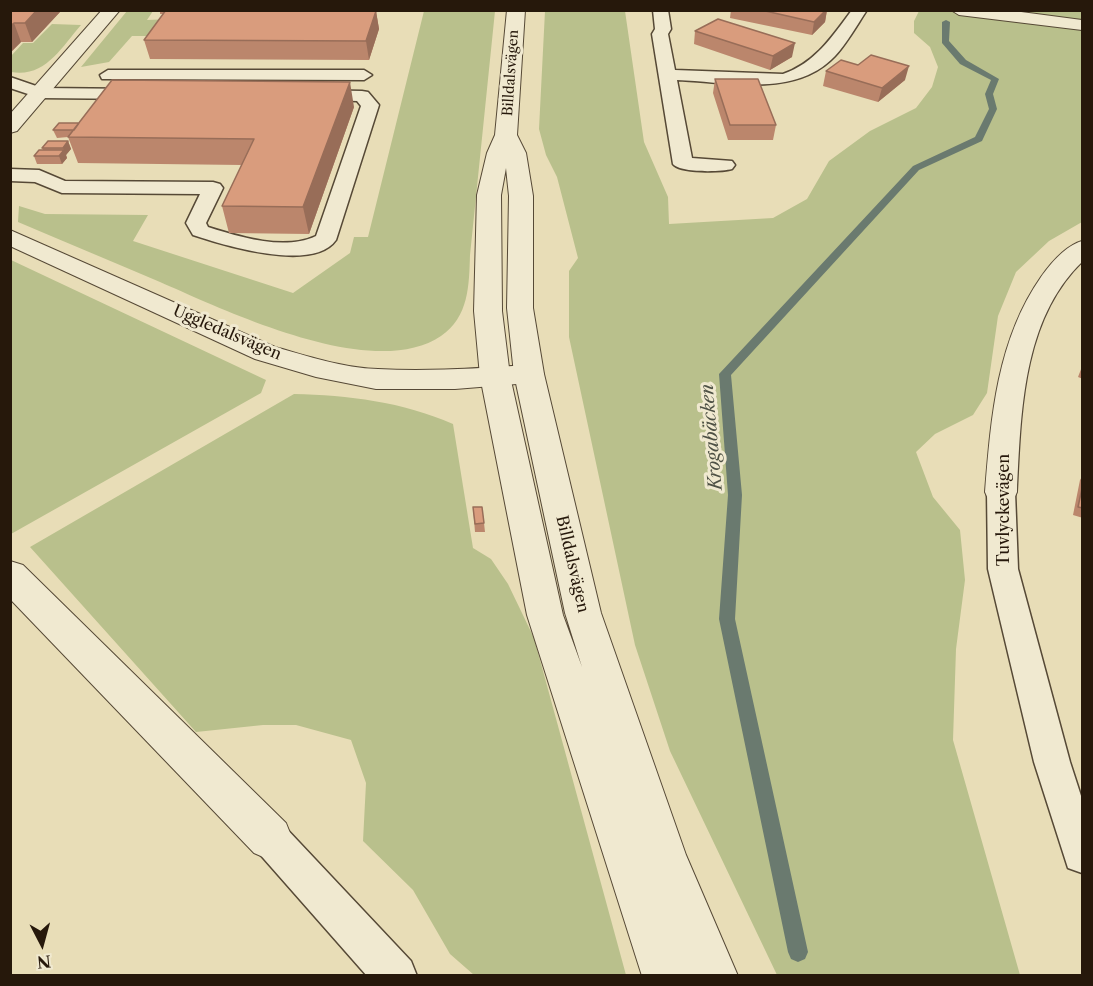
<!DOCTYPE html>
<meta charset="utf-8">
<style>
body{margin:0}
#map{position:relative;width:1093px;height:986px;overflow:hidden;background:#e8ddb7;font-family:"Libre Caslon Text",serif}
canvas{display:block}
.frame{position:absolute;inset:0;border:12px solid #26180b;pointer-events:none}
.north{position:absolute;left:12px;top:914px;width:60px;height:60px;-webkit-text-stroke:4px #f0e9d0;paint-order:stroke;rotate:174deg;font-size:16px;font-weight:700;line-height:24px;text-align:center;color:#26180b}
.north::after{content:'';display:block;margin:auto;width:21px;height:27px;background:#26180b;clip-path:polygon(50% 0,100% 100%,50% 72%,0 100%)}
</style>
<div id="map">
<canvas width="1093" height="986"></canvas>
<div class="frame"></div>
<div class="north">N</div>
</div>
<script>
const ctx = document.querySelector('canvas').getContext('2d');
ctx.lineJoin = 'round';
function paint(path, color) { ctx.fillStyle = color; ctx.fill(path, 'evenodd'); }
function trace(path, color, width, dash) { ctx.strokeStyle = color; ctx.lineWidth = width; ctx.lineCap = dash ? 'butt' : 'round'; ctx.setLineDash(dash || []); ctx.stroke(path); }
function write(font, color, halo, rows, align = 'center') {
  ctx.font = font + ' "Libre Caslon Text",serif'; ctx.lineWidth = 6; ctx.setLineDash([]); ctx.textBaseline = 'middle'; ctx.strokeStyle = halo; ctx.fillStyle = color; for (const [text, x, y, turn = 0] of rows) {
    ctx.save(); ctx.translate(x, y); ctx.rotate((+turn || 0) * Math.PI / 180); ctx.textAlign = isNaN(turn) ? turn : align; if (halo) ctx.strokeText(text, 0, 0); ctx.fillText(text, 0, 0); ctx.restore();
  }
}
paint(new Path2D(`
 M 127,11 L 153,11 L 147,20 L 171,19 L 159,36 L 132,36 L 109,62 L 81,67 Z
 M 424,11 L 495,11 L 470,255 C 469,285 469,317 441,336 C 373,382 227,311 160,282 C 113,262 65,242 18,222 L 19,206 L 45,214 L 148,215 L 133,241 L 293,293 L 350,253 L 354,237 L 368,237 Z
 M 545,11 L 625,11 L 644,142 L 668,197 L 669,224 L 773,218 L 807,199 L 829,161 L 870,131 L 916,108 L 932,87 L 938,67 L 930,47 L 914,33 L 914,21 L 919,11 L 1082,11 L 1082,222 L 1049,241 L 1016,272 L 998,316 L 987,393 L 973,415 L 935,434 L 916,452 L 933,497 L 960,530 L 965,580 L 956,649 L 953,740 L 1020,975 L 777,975 L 670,751 L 635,645 L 569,337 L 569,271 L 578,258 L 557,177 L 546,155 L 539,129 Z
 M 52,24 L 81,25 C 61,48 45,78 11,72 L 11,56 L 23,43 L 33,43 Z
 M 11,260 L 266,380 L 261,393 L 11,534 Z
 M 294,394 C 348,395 403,402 453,424 L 473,548 L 491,559 L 508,584 L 534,638 L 626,975 L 474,975 L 450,954 L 413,890 L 363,841 L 366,783 L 351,740 L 296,725 L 263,725 L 196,732 L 30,547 Z`), '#b9c08c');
paint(new Path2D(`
 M 946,20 L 950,22 L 949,41 L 966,60 L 999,79 L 993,94 L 997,109 L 982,141 L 919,170 L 731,375 L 742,495 L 735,619 L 808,952 L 805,959 L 798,962 L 791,959 L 788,952 L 719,619 L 728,495 L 719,374 L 913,166 L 975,137 L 989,109 L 985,94 L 991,80 L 960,64 L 942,43 L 942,22 Z`), '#6a7a6f');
const service = new Path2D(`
 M 653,10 L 668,10 L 671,29 L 668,34 L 675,70 L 783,74 C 815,63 832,37 852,10 L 867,10 C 857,25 847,43 835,56 C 796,98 728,82 677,80 L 692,158 L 732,161 L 735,165 L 732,169 C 721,172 680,173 673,164 L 652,34 L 655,29 Z
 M 108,70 L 364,70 L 372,75 L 364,80 L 102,79 L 100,75 Z
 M 10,77 L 42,88 L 140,89 L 149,94 L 140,99 L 40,98 L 10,88 Z
 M 313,90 L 362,91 L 368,92 L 379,105 L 336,240 C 313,273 223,245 193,235 L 186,223 L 200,194 L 62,193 L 35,182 L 10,181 L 10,169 L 39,170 L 65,181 L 213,182 L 220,184 L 223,188 L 206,223 L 208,227 C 240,237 284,251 316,236 L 361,106 L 357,101 L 307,99 L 304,95 Z
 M 1001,482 L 1011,485 L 1015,492 L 1018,569 L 1070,762 L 1082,799 L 1082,873 L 1068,868 L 1034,762 L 988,569 L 987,492 L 991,485 Z
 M 270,819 L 283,825 L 411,961 L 417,976 L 367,976 L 257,851 L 251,838 L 257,825 Z`);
const minor = new Path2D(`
 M 102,10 L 120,10 L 17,131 L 10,133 L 10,114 Z
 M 951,10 L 1006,10 L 1082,20 L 1082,30 L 959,15 Z
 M 10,230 L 275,347 C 308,356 343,368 378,369 C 428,372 479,368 529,365 L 539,367 L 544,374 L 539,381 L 529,383 L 455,389 L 376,389 L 316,377 L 255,359 L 10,246 Z
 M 1082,241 L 1082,262 C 1022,320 1021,414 1017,492 L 1013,501 L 1001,504 L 989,501 L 985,492 C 991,417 997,340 1041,277 C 1051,263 1065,246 1082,241 Z
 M 10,561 L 23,565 L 286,823 L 292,838 L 286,853 L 270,860 L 254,853 L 10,599 Z`);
const tertiary = new Path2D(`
 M 507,10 L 525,10 L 517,135 L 526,153 L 533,196 L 533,308 L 544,374 L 601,613 L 686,855 L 738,976 L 642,976 L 527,615 L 480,376 L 474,311 L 477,195 L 487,153 L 495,135 ZM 506,168 L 509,196 L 507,308 L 514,374 L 565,613 L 582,667 L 563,615 L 510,376 L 502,311 L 501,195 Z`);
trace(service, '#564936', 3);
trace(minor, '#564936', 2);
trace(tertiary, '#564936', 2);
paint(service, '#f0e9d0');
paint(minor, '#f0e9d0');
paint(tertiary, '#f0e9d0');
paint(new Path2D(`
 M 10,10 L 60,12 L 32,42 L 21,42 L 10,53 Z
 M 160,10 L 376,11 L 379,29 L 369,60 L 150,59 L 144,40 L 163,14 L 160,14 Z
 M 731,10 L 827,10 L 825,22 L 812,35 L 730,18 Z
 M 695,31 L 792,57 L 770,70 L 694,44 Z
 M 826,71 L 905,80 L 878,102 L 823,86 Z
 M 715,79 L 776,125 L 773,140 L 728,140 L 713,93 Z
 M 354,107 L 309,234 L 229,233 L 222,206 L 242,165 L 78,163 L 68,137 L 57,138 L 53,130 L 79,123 Z
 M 68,141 L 71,149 L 66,155 L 67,158 L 62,164 L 37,164 L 34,156 L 43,150 L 42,148 Z
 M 1083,364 L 1083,379 L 1078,377 Z
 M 1083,475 L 1083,518 L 1073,515 L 1080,480 Z
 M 473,507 L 484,523 L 485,532 L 475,532 Z`), '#bb866c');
paint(new Path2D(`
 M 37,10 L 60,10 L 60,12 L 32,42 L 25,23 Z
 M 826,10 L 827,10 L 825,22 L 812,35 L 814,22 Z
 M 376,11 L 379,29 L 369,60 L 366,41 Z
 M 14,23 L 21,42 L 10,53 L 10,26 Z
 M 795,43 L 792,57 L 770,70 L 773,56 Z
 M 909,66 L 905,80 L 878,102 L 882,88 Z
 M 350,82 L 354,107 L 309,234 L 303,207 Z
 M 68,141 L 71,149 L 66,155 L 67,158 L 62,164 L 59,156 L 64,150 L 63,148 Z`), '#986d58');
const building = new Path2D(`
 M 10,10 L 37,10 L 25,23 L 14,23 L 10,26 Z
 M 166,10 L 369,10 L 376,11 L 366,41 L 144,40 Z
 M 761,10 L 826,10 L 814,22 Z
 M 718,19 L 795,43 L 773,56 L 695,31 Z
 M 871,55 L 909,66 L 882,88 L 826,71 L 841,60 L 858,65 Z
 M 715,79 L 758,79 L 776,125 L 730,125 Z
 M 112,80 L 350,82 L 303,207 L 222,206 L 254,139 L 68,137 Z
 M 59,123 L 79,123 L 74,130 L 53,130 Z
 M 48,141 L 68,141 L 63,148 L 42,148 Z
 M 39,150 L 64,150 L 59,156 L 34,156 Z
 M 1083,484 L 1083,508 L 1078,507 Z
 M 473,507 L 482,507 L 484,523 L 475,524 Z`);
paint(building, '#d99c7d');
trace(building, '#986d58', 1.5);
write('14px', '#26180b', '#f0e9d0', [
 ["Billdalsvägen",511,73,-86]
]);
write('16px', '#26180b', '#f0e9d0', [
 ["Uggledalsvägen",227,333,23],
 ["Tuvlyckevägen",1004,510,-90],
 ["Billdalsvägen",572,564,77]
]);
write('italic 18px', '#4e5145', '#f0e9d0', [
 ["Krogabäcken",712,437,-95]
]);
</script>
